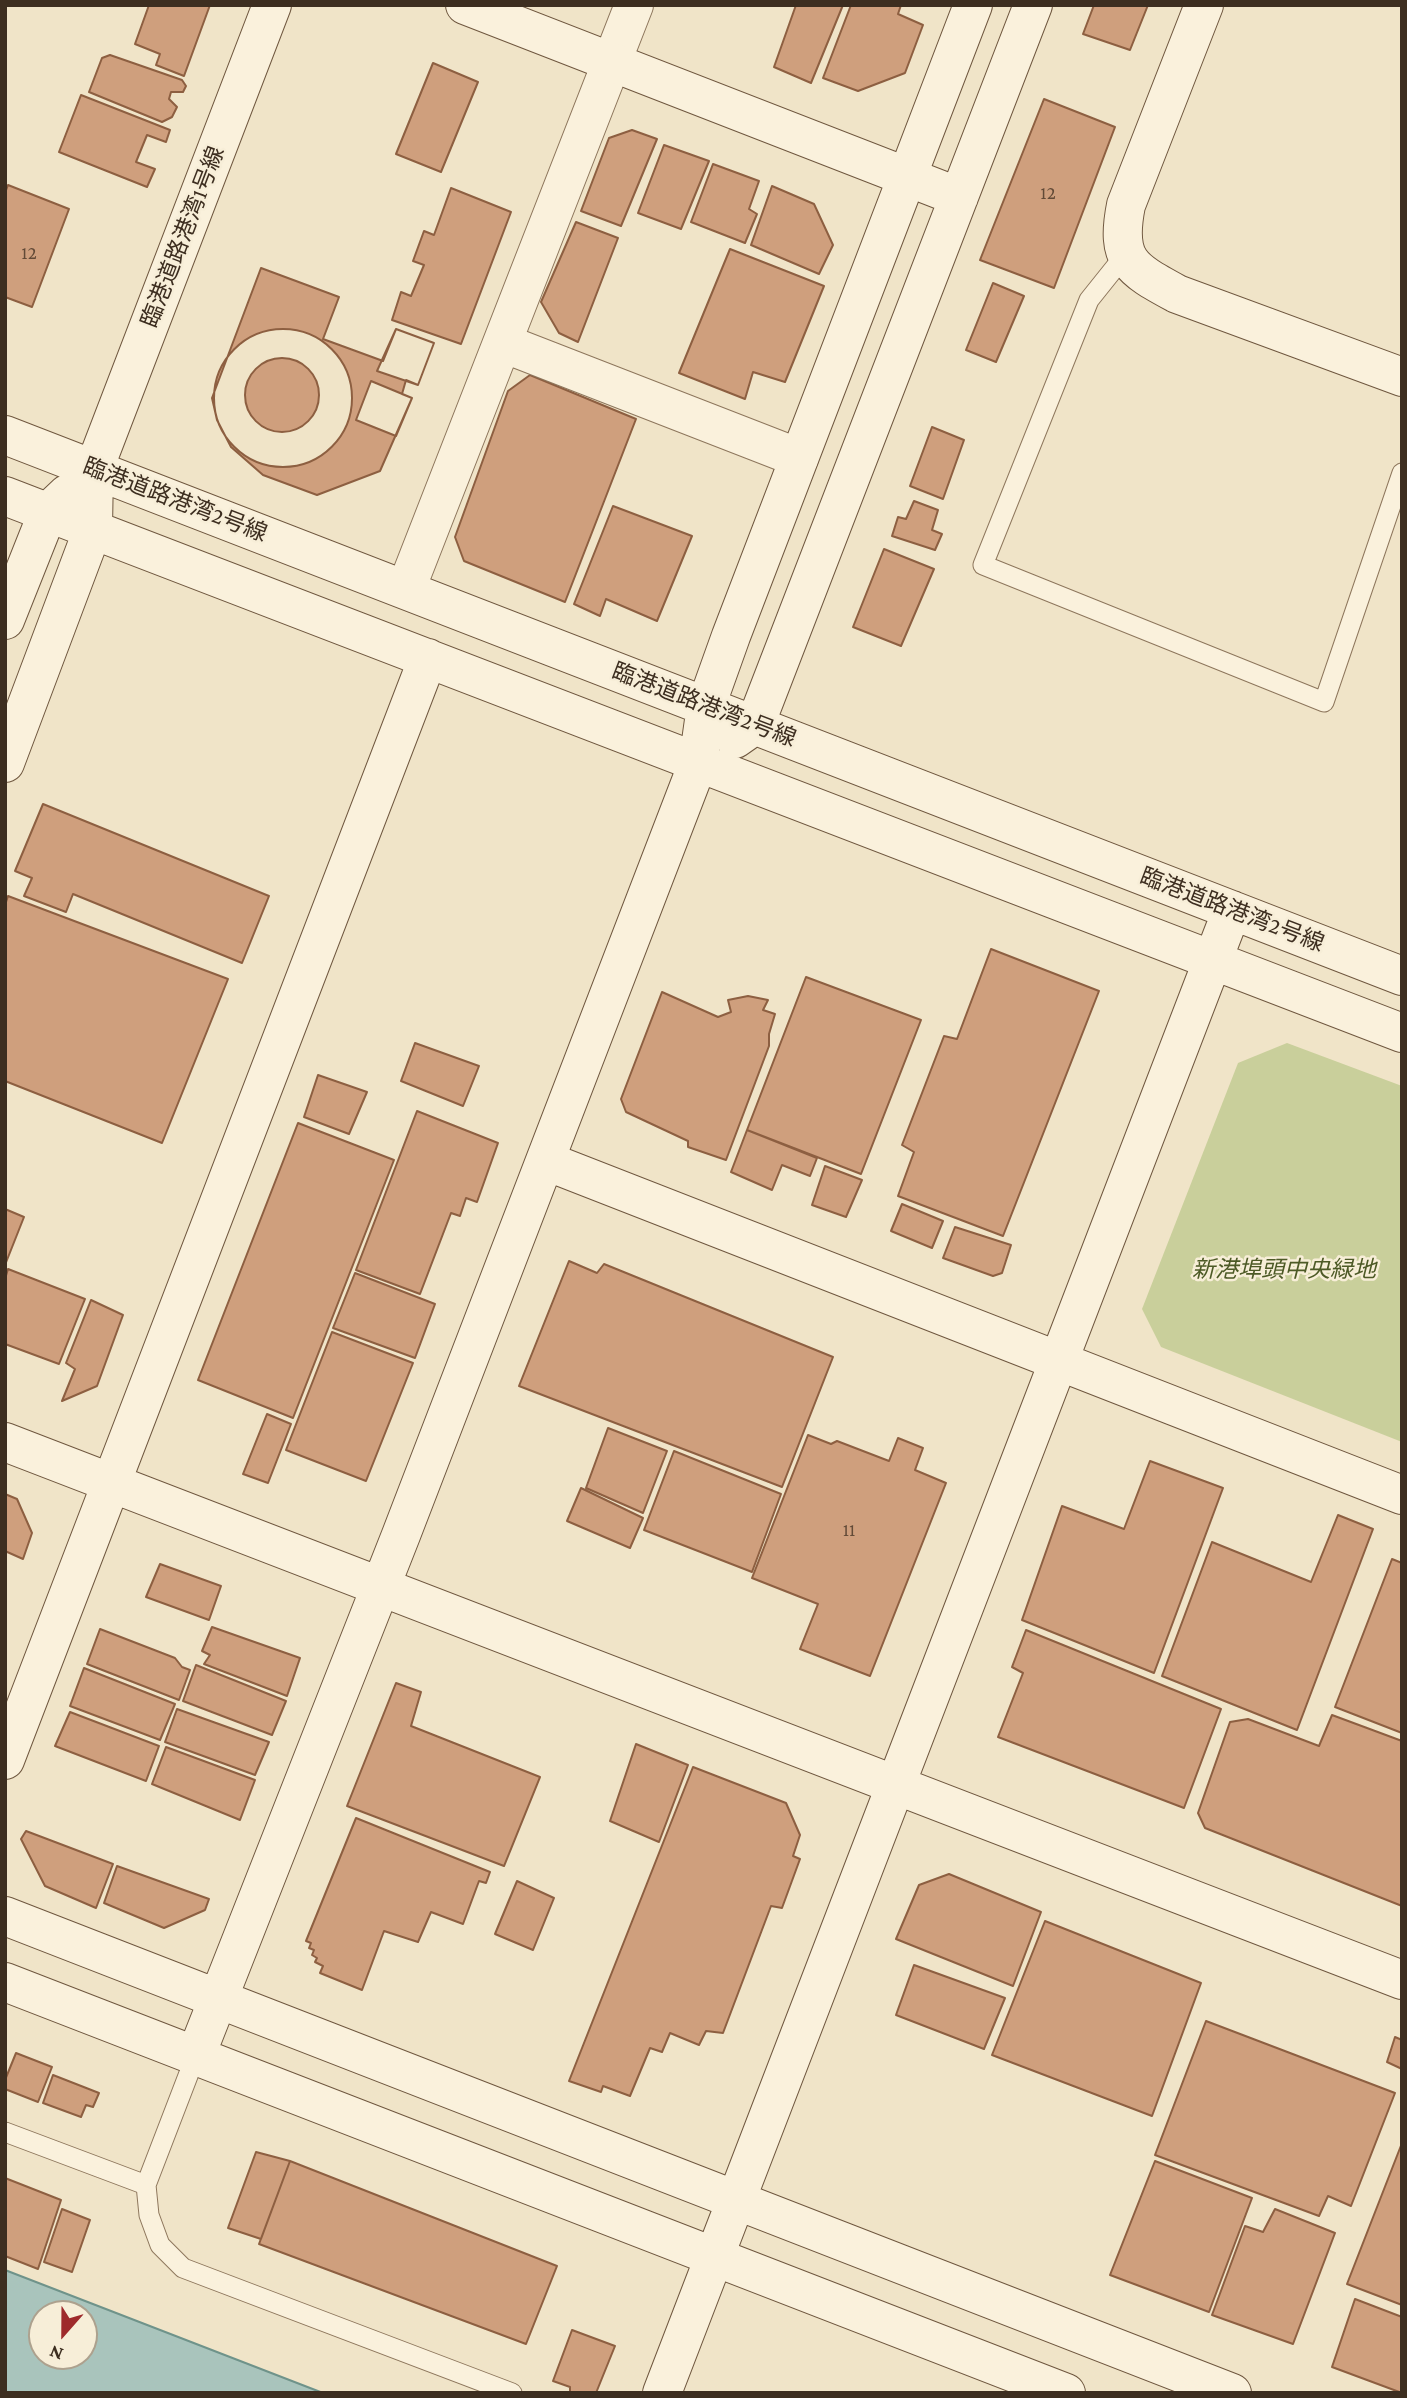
<!DOCTYPE html>
<meta charset="utf-8">
<style>
body{margin:0}
#map{position:relative;width:1407px;height:2398px;overflow:hidden;background:#f0e4c8;font-family:"Crimson Pro",serif}
canvas{display:block}
.frame{position:absolute;inset:0;border:7px solid #3d2e20;pointer-events:none}
.north{position:absolute;left:28px;top:2300px;width:70px;height:70px;box-sizing:border-box;background:#f7eed8;border:2px solid #ada18e;border-radius:50%;rotate:201deg;font-size:19px;font-weight:700;line-height:28px;text-align:center;color:#3d2e20}
.north::after{content:'';display:block;margin:auto;width:24px;height:32px;background:#9e2a2b;clip-path:polygon(50% 0,100% 100%,50% 72%,0 100%)}
</style>
<div id="map">
<canvas width="1407" height="2398"></canvas>
<div class="frame"></div>
<div class="north">N</div>
</div>
<script>
const ctx = document.querySelector('canvas').getContext('2d');
ctx.lineJoin = 'round';
function paint(path, color) { ctx.fillStyle = color; ctx.fill(path, 'evenodd'); }
function trace(path, color, width, dash) { ctx.strokeStyle = color; ctx.lineWidth = width; ctx.lineCap = dash ? 'butt' : 'round'; ctx.setLineDash(dash || []); ctx.stroke(path); }
function write(font, color, halo, rows, align = 'center') {
  ctx.font = font + ' "Crimson Pro","Noto Sans JP",serif'; ctx.lineWidth = 5; ctx.setLineDash([]); ctx.textBaseline = 'middle'; ctx.strokeStyle = halo; ctx.fillStyle = color; for (const [text, x, y, turn = 0] of rows) {
    ctx.save(); ctx.translate(x, y); ctx.rotate((+turn || 0) * Math.PI / 180); ctx.textAlign = isNaN(turn) ? turn : align; if (halo) ctx.strokeText(text, 0, 0); ctx.fillText(text, 0, 0); ctx.restore();
  }
}
paint(new Path2D(`
 M 1287,1043 L 1402,1086 L 1402,1442 L 1161,1347 L 1142,1309 L 1238,1063 Z`), '#c9cf9b');
const water = new Path2D(`
 M 5,2270 L 323,2393 L 5,2393 ZM 42,2314 L 84,2314 L 84,2356 L 42,2356 Z`);
paint(water, '#a9c4bc');
trace(water, '#6f938a', 2);
const building = new Path2D(`
 M 149,5 L 210,5 L 184,76 L 156,65 L 160,54 L 135,44 Z
 M 796,5 L 843,5 L 811,83 L 774,67 Z
 M 851,5 L 901,5 L 898,14 L 923,25 L 905,73 L 858,91 L 823,78 Z
 M 1094,5 L 1148,5 L 1130,50 L 1083,34 Z
 M 110,55 L 182,80 L 186,86 L 183,92 L 171,92 L 169,99 L 177,107 L 172,117 L 162,122 L 89,92 L 102,58 Z
 M 433,63 L 478,82 L 441,172 L 396,154 Z
 M 81,95 L 170,130 L 166,142 L 147,135 L 136,162 L 155,169 L 147,187 L 59,152 Z
 M 1044,99 L 1115,127 L 1054,288 L 980,260 Z
 M 632,130 L 657,139 L 621,226 L 581,211 L 609,138 Z
 M 664,145 L 709,161 L 681,229 L 638,213 Z
 M 713,164 L 759,181 L 749,209 L 757,214 L 745,243 L 691,222 Z
 M 8,185 L 69,209 L 32,307 L 5,297 L 5,193 Z
 M 772,186 L 814,204 L 833,245 L 819,274 L 751,245 Z
 M 451,188 L 511,212 L 461,344 L 392,320 L 401,292 L 411,296 L 424,265 L 413,261 L 424,231 L 434,235 Z
 M 576,222 L 618,238 L 578,342 L 559,333 L 541,302 Z
 M 730,249 L 824,286 L 785,382 L 753,372 L 745,399 L 679,373 Z
 M 261,268 L 339,297 L 323,339 L 383,361 L 396,329 L 434,343 L 418,385 L 406,380 L 402,394 L 412,398 L 380,471 L 317,495 L 263,475 L 231,447 L 217,420 L 212,398 Z
 M 993,283 L 1024,296 L 996,362 L 966,350 Z
 M 396,329 L 434,343 L 418,385 L 377,371 Z
 M214 398a69 69 0 1 1 138 0a69 69 0 1 1-138 0Z
 M245 395a37 37 0 1 1 74 0a37 37 0 1 1-74 0Z
 M 530,375 L 636,419 L 565,602 L 464,561 L 455,537 L 508,391 Z
 M 371,381 L 412,398 L 396,436 L 356,420 Z
 M 932,427 L 964,440 L 943,499 L 910,486 Z
 M 914,501 L 938,510 L 932,530 L 942,534 L 935,550 L 892,536 L 898,517 L 906,519 Z
 M 613,506 L 692,536 L 657,621 L 606,599 L 600,616 L 574,604 Z
 M 884,549 L 934,569 L 901,646 L 853,627 Z
 M 43,804 L 269,896 L 242,963 L 73,894 L 66,912 L 24,896 L 32,878 L 15,871 Z
 M 8,896 L 228,979 L 162,1143 L 5,1081 L 5,905 Z
 M 991,949 L 1099,991 L 1003,1236 L 898,1196 L 914,1152 L 902,1145 L 944,1036 L 957,1039 Z
 M 806,977 L 921,1020 L 861,1174 L 747,1130 Z
 M 662,992 L 718,1017 L 731,1012 L 728,1000 L 748,996 L 768,1000 L 763,1010 L 775,1014 L 769,1034 L 769,1046 L 726,1160 L 688,1147 L 688,1141 L 626,1112 L 621,1099 Z
 M 415,1043 L 479,1066 L 463,1106 L 401,1081 Z
 M 318,1075 L 367,1092 L 349,1134 L 304,1117 Z
 M 417,1111 L 498,1143 L 477,1202 L 466,1198 L 460,1216 L 451,1213 L 420,1294 L 356,1270 Z
 M 298,1123 L 394,1160 L 293,1418 L 198,1380 Z
 M 747,1130 L 817,1158 L 810,1176 L 782,1165 L 772,1190 L 731,1172 Z
 M 825,1166 L 862,1180 L 846,1217 L 812,1205 Z
 M 902,1204 L 943,1221 L 932,1248 L 891,1231 Z
 M 5,1209 L 24,1217 L 5,1265 Z
 M 955,1227 L 1011,1245 L 1002,1273 L 993,1276 L 943,1258 Z
 M 569,1261 L 597,1273 L 604,1264 L 833,1357 L 782,1487 L 519,1386 Z
 M 8,1269 L 85,1299 L 59,1364 L 5,1344 L 5,1279 Z
 M 355,1273 L 435,1304 L 415,1358 L 333,1328 Z
 M 91,1300 L 123,1315 L 97,1386 L 62,1401 L 75,1369 L 66,1363 Z
 M 332,1332 L 413,1363 L 366,1481 L 286,1450 Z
 M 267,1414 L 291,1424 L 268,1483 L 243,1474 Z
 M 608,1428 L 667,1451 L 643,1513 L 586,1488 Z
 M 808,1435 L 831,1444 L 837,1441 L 889,1461 L 898,1438 L 923,1448 L 915,1470 L 946,1483 L 870,1676 L 800,1649 L 818,1604 L 752,1578 Z
 M 674,1451 L 781,1494 L 752,1572 L 644,1530 Z
 M 1150,1461 L 1223,1488 L 1154,1673 L 1022,1620 L 1062,1506 L 1124,1529 Z
 M 581,1488 L 643,1518 L 630,1548 L 567,1521 Z
 M 5,1494 L 17,1499 L 32,1533 L 23,1559 L 5,1551 Z
 M 1338,1515 L 1373,1529 L 1297,1730 L 1162,1676 L 1212,1542 L 1311,1582 Z
 M 1392,1559 L 1402,1563 L 1402,1733 L 1335,1707 Z
 M 160,1564 L 221,1586 L 209,1620 L 146,1597 Z
 M 212,1627 L 300,1658 L 287,1696 L 204,1664 L 210,1655 L 202,1651 Z
 M 100,1629 L 175,1658 L 182,1667 L 190,1670 L 179,1700 L 87,1664 Z
 M 1026,1630 L 1221,1709 L 1184,1808 L 998,1737 L 1023,1673 L 1012,1667 Z
 M 196,1665 L 286,1701 L 272,1735 L 183,1701 Z
 M 84,1668 L 175,1704 L 160,1740 L 70,1706 Z
 M 396,1683 L 421,1692 L 411,1726 L 540,1777 L 504,1866 L 347,1806 Z
 M 177,1709 L 269,1742 L 255,1775 L 165,1742 Z
 M 70,1712 L 159,1746 L 146,1781 L 55,1746 Z
 M 1332,1715 L 1402,1741 L 1402,1906 L 1205,1828 L 1198,1813 L 1230,1722 L 1248,1719 L 1319,1746 Z
 M 636,1744 L 688,1765 L 659,1842 L 610,1821 Z
 M 166,1747 L 255,1780 L 240,1820 L 152,1784 Z
 M 693,1767 L 786,1803 L 800,1835 L 793,1856 L 800,1859 L 782,1908 L 771,1906 L 723,2033 L 706,2031 L 699,2045 L 670,2033 L 662,2052 L 650,2048 L 630,2096 L 603,2086 L 601,2092 L 569,2081 Z
 M 356,1818 L 490,1872 L 486,1883 L 479,1881 L 463,1924 L 431,1912 L 418,1942 L 384,1931 L 362,1990 L 320,1973 L 323,1966 L 315,1962 L 317,1958 L 312,1955 L 314,1950 L 309,1948 L 311,1943 L 306,1941 Z
 M 26,1831 L 113,1864 L 96,1908 L 45,1886 L 21,1839 Z
 M 117,1866 L 209,1899 L 205,1910 L 164,1928 L 104,1903 Z
 M 949,1874 L 1041,1912 L 1013,1986 L 896,1939 L 919,1885 Z
 M 517,1881 L 554,1898 L 533,1950 L 495,1934 Z
 M 1045,1921 L 1201,1983 L 1152,2116 L 992,2055 Z
 M 914,1965 L 1005,1998 L 984,2049 L 896,2015 Z
 M 1206,2021 L 1395,2093 L 1351,2206 L 1328,2196 L 1319,2216 L 1155,2155 Z
 M 1395,2037 L 1402,2040 L 1402,2069 L 1387,2062 Z
 M 16,2053 L 52,2067 L 38,2102 L 5,2089 L 5,2080 Z
 M 53,2075 L 99,2093 L 93,2107 L 86,2105 L 81,2117 L 43,2103 Z
 M 1402,2143 L 1402,2305 L 1347,2284 Z
 M 256,2152 L 290,2161 L 261,2239 L 228,2228 Z
 M 290,2161 L 557,2266 L 526,2344 L 259,2244 Z
 M 1155,2161 L 1252,2198 L 1209,2312 L 1110,2275 Z
 M 5,2178 L 61,2200 L 38,2269 L 5,2256 Z
 M 62,2209 L 90,2220 L 72,2272 L 44,2262 Z
 M 1275,2209 L 1335,2233 L 1293,2344 L 1212,2315 L 1245,2226 L 1263,2232 Z
 M 1355,2299 L 1402,2317 L 1402,2393 L 1332,2367 Z
 M 572,2330 L 615,2346 L 596,2393 L 570,2393 L 570,2387 L 553,2381 Z`);
paint(building, '#cf9f7d');
trace(building, '#8d5f41', 2);
const lane = new Path2D(`
 M 1125,255 L 1089,300 L 983,565 L 1324,702 L 1402,473
 M 5,2132 L 146,2185 L 196,2055
 M 146,2185 L 149,2215 L 160,2245 L 183,2268 L 512,2393`);
const street = new Path2D(`
 M 503,343 L 799,458
 M 406,589 L 634,5`);
const secondary = new Path2D(`
 M 465,5 L 959,197
 M 1204,5 L 1126,205 C 1115,261 1131,269 1177,294 L 1402,377
 M 5,435 L 1402,976
 M 5,496 L 1402,1033
 M 5,620 L 48,512 L 67,494
 M 735,739 L 755,725 L 1033,5
 M 5,763 L 93,529 L 94,469 L 272,5
 M 546,1161 L 1402,1495
 M 5,1442 L 1402,1980
 M 5,1760 L 428,658
 M 5,1916 L 1232,2393
 M 5,1982 L 1066,2393
 M 196,2055 L 401,1535 L 698,763 L 706,706 L 731,636 L 973,5
 M 662,2393 L 1232,910`);
trace(lane, '#8d765c', 21);
trace(street, '#8d765c', 40);
trace(secondary, '#6f573f', 40);
trace(lane, '#faf1dc', 19);
trace(street, '#faf1dc', 38);
trace(secondary, '#faf1dc', 38);
write('19px', '#624a37', null, [
 ["12",1048,193],
 ["12",29,253],
 ["11",849,1530]
]);
write('23px', '#3d2e20', '#f7eed8', [
 ["臨港道路港湾1号線",183,237,-69],
 ["臨港道路港湾2号線",175,500,21],
 ["臨港道路港湾2号線",704,705,21],
 ["臨港道路港湾2号線",1232,910,21]
]);
write('italic 23px', '#4d5a26', '#f7eed8', [
 ["新港埠頭中央緑地",1284,1270]
]);
</script>
